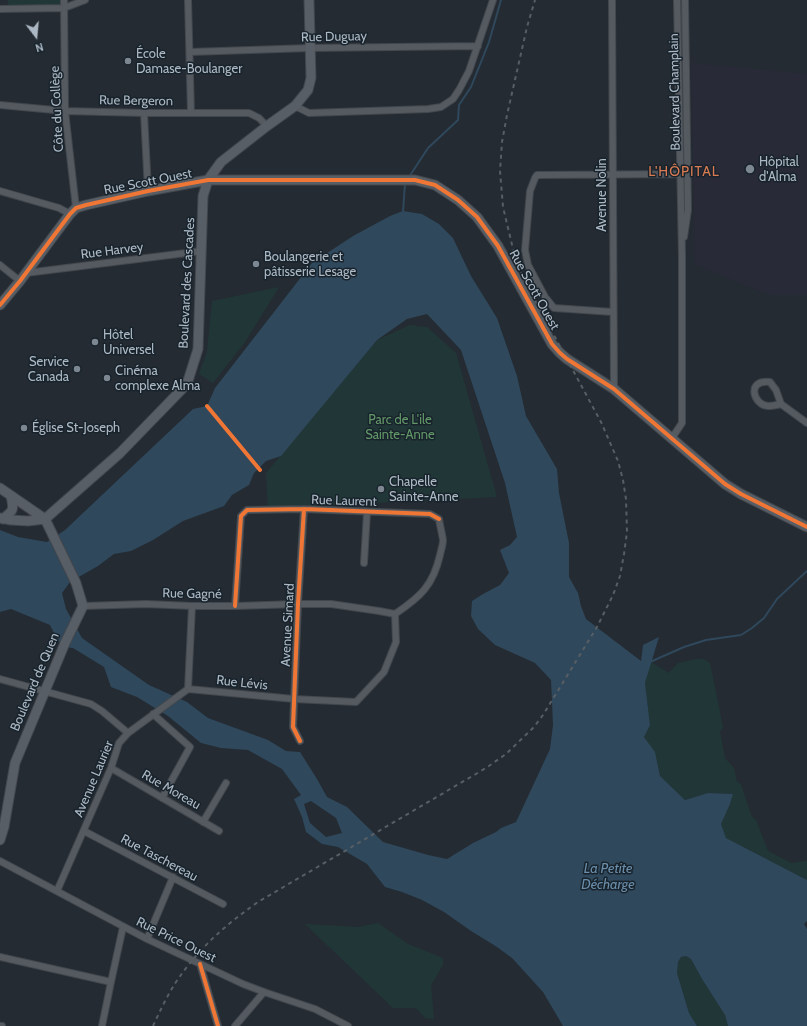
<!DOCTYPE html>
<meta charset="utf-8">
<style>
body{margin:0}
#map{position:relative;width:807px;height:1026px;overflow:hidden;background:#242b32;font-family:Cabin,sans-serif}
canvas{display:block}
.north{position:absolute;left:16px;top:16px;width:40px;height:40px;-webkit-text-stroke:3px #18232c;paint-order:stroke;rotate:164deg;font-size:11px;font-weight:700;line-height:16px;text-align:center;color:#acb9c5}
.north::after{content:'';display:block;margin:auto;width:14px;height:18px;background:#acb9c5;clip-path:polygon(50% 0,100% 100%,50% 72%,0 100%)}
</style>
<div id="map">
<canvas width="807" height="1026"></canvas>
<div class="north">N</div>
</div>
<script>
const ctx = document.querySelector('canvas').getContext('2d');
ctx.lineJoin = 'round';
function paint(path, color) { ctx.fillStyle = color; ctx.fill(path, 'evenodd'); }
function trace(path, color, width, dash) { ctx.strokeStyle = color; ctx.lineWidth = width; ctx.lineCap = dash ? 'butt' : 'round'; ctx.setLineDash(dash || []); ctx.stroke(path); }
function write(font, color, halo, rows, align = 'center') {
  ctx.font = font + ' Cabin,sans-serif'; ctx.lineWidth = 3; ctx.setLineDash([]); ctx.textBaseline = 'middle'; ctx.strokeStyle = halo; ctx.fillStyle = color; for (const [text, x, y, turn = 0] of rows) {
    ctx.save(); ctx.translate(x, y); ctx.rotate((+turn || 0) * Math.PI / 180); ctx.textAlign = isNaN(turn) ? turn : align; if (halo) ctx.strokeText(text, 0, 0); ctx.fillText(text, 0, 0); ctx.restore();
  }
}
paint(new Path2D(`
 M 691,63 L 807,74 L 807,295 L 769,295 L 695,264 Z`), '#292a38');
paint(new Path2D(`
 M 8,0 L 62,0 L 63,6 L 8,6 Z
 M 279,287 L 245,342 L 213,383 L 199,374 L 207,352 L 212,301 Z
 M 410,325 L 427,327 L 456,353 L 497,497 L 268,508 L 266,473 L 377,340 Z
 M 696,659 L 703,659 L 710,663 L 723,727 L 720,732 L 725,758 L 734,768 L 737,782 L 741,784 L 752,817 L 756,820 L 768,851 L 791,863 L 807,861 L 807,880 L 726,838 L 721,824 L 730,804 L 733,794 L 708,793 L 685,800 L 660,776 L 655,752 L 644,737 L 650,725 L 645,683 L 651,662 L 669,673 L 678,663 Z
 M 378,923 L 408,944 L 443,958 L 443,965 L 431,985 L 434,1019 L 425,1018 L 416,1008 L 393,1008 L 305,924 L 358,927 Z
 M 686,956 L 691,959 L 702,979 L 725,1015 L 728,1026 L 697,1026 L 689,1013 L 677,973 L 678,962 L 681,957 Z`), '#213737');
paint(new Path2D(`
 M 403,211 L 422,214 L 439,224 L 453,238 L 471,276 L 497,318 L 517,376 L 526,416 L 557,469 L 559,493 L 569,543 L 569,577 L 578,593 L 581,606 L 586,619 L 641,661 L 643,645 L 659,637 L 645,683 L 650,725 L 644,737 L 655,752 L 660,776 L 685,800 L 708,793 L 733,794 L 730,804 L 721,824 L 726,838 L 807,880 L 807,921 L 804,924 L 807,929 L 807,1026 L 728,1026 L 725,1015 L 702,979 L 691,959 L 686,956 L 681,957 L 678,962 L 677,973 L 689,1013 L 697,1026 L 563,1026 L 543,992 L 512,958 L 497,947 L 471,931 L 444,912 L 422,900 L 402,892 L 385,887 L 367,864 L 338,847 L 322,844 L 306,832 L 302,817 L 294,799 L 301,795 L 282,769 L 248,750 L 221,748 L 201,743 L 168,716 L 137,697 L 111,687 L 104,667 L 73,648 L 63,647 L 57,639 L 50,625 L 11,609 L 0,612 L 0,530 L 18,537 L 47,542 L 65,530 L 193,409 L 207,406 L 215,388 L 312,263 L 353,236 L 390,216 ZM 427,314 L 461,350 L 505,483 L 517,537 L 510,545 L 500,550 L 509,573 L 500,585 L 483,594 L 472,601 L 471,616 L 478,629 L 495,645 L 535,663 L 551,680 L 553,725 L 550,749 L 516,822 L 501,828 L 496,832 L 473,843 L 447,859 L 428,855 L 383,842 L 347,807 L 327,797 L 317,779 L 300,752 L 286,751 L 268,740 L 208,718 L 187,702 L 149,685 L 82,638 L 66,609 L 62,593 L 70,582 L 98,566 L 114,554 L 131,551 L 153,540 L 183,521 L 224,506 L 232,495 L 249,485 L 254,473 L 266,461 L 281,456 L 377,340 L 407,319 ZM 311,801 L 336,818 L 342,833 L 326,837 L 310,823 L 304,804 Z`), '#2f485c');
trace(new Path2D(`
 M 409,177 L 428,148 L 458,120 L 459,105 L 471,87 L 489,42 L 501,0
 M 403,212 L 405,183
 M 650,662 L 684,647 L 706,640 L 741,635 L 752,628 L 764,618 L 777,599 L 807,571`), '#2f485c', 2);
const street = new Path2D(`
 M 64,0 L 65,111 L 76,208
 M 188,0 L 191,113
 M 612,0 L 614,389
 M 0,9 L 64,8 L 85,0
 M 190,52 L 310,48 L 478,46
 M 0,105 L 65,111 L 144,113 L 249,113 L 259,118 L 267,126
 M 295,106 L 309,113 L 428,109 L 441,107 L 453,99 L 459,90 L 469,71 L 493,0
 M 144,113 L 148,191
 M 0,191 L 59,208 L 70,214
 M 684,237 L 688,210 L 685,0
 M 0,265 L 20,281
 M 26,273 L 202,251
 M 613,312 L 554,308 L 545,297 L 528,265 L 525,250 L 530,191 L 535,178 L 537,175 L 687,174
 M 781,404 C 777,405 772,406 768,406 C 753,405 746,379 770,382 L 776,390 L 781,404 L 807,423
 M 672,438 L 682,423 L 682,256 L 677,0
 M 364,563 L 367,512
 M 83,606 L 146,604 L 192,606 L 235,606 L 298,604 L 331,604 L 379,611 L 395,614
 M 0,679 L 91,704 L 102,711 L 128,733
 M 188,689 L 294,699 L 356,702 L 384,672 L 396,642 L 395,614 C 420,597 433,586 440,555 C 441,550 443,545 443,540 C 442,533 440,526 439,519 L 430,514 L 304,509 L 247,510 L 241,516 L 235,606
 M 153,714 L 190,747 L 162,798
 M 300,741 L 293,727 L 298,604 L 304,509
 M 111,768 L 219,831
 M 203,822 L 226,783
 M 84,831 L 223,904
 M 0,861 L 147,939 L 243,984 L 264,992 L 315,1009 L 348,1026
 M 57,891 L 111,768 L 119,743 L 128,733 L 188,689 L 192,606
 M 147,939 L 173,877
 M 0,957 L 111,982
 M 200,964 L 218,1026
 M 0,1026 L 2,1026
 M 102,1026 L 111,982 L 123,927
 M 235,1026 L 264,992`);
const secondary = new Path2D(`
 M 0,305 L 20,281 L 70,214 L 76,208 L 86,205 L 148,191 L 208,180 L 415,180 L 435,185 L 458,200 L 477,217 L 498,246 L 552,344 L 560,353 L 567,359 L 614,389 L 725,484 L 741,494 L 807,527
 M 0,488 L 45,519 L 76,583 L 83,606 L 65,643 L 15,763 L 4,827 L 0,840
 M 0,518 L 11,520 L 28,521 L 45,519 L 120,453 L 187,384 L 198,349 L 203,196 L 208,180 L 221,162 L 267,126 L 295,106 L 308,90 L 311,78 L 309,0
 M 3,519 C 14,510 14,510 11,496`);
trace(street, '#42474d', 8);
trace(secondary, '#42474d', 11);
trace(street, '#545a60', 6);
trace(secondary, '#585e65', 9);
trace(new Path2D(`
 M 153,1026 C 160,1011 167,996 176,982 C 199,948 224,926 258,902 L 486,768 L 506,754 L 534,727 L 543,715 L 597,627 L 613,595 L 620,576 L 624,554 L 627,532 L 626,499 L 623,480 L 618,461 L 601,422 L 524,280 L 514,253 L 503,207 L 500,171 L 502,142 L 507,115 L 527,27 L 535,0`), '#575e64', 2, [4, 4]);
trace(new Path2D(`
 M 0,305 L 20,281 L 70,214 L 76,208 L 86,205 L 148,191 L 208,180 L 415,180 L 435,185 L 458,200 L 477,217 L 498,246 L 552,344 L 560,353 L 567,359 L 614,389 L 725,484 L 741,494 L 807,527
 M 207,406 L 260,470
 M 235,606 L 241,516 L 247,510 L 304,509 L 430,514 L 439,519
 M 300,741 L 293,727 L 298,604 L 304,509
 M 200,964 L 218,1026`), '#f07635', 4);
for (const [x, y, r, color] of [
 [128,61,4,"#7c8792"],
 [750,169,5,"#7c8792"],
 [256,264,4,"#7c8792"],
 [95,342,4,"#7c8792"],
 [77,369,4,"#7c8792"],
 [107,378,4,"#7c8792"],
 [24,428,4,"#7c8792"],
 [381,489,4,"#7c8792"]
]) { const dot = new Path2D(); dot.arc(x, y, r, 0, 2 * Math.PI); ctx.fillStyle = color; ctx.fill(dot); trace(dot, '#18232c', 1.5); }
write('13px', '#acb9c5', '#18232c', [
 ["Rue Duguay",334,37,-1],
 ["Boulevard Champlain",675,92,-91],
 ["Rue Bergeron",136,101,1],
 ["Côte du Collège",57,109,-93],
 ["Rue Scott Ouest",148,182,-11],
 ["Avenue Nolin",602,195,-90],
 ["Rue Harvey",112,251,-7],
 ["Boulevard des Cascades",187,283,-87],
 ["Rue Scott Ouest",534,290,61],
 ["Rue Laurent",344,501,2],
 ["Rue Gagné",192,594,1],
 ["Avenue Simard",288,625,-87],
 ["Boulevard de Quen",35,682,-67],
 ["Rue Lévis",242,683,6],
 ["Avenue Laurier",94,779,-67],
 ["Rue Moreau",171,790,30],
 ["Rue Taschereau",159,858,28],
 ["Rue Price Ouest",176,940,26]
]);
write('13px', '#acb9c5', '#18232c', [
 ["École",136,54],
 ["Damase-Boulanger",136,69],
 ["Hôpital",759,162],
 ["d'Alma",759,177],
 ["Boulangerie et",264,257],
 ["pâtisserie Lesage",264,272],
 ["Hôtel",103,335],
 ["Universel",103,350],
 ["Service",69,362,"right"],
 ["Canada",69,377,"right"],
 ["Cinéma",115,371],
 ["complexe Alma",115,386],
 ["Église St-Joseph",32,428],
 ["Chapelle",389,482],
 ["Sainte-Anne",389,497]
], 'left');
write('13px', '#629768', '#18232c', [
 ["Parc de L'ile",400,420],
 ["Sainte-Anne",400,435]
]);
ctx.letterSpacing = '1px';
write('14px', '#d97c53', '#18232c', [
 ["L'HÔPITAL",684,172]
]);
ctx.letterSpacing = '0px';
write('italic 14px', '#6a8eab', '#18232c', [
 ["La Petite",608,869],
 ["Décharge",608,885]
]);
</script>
